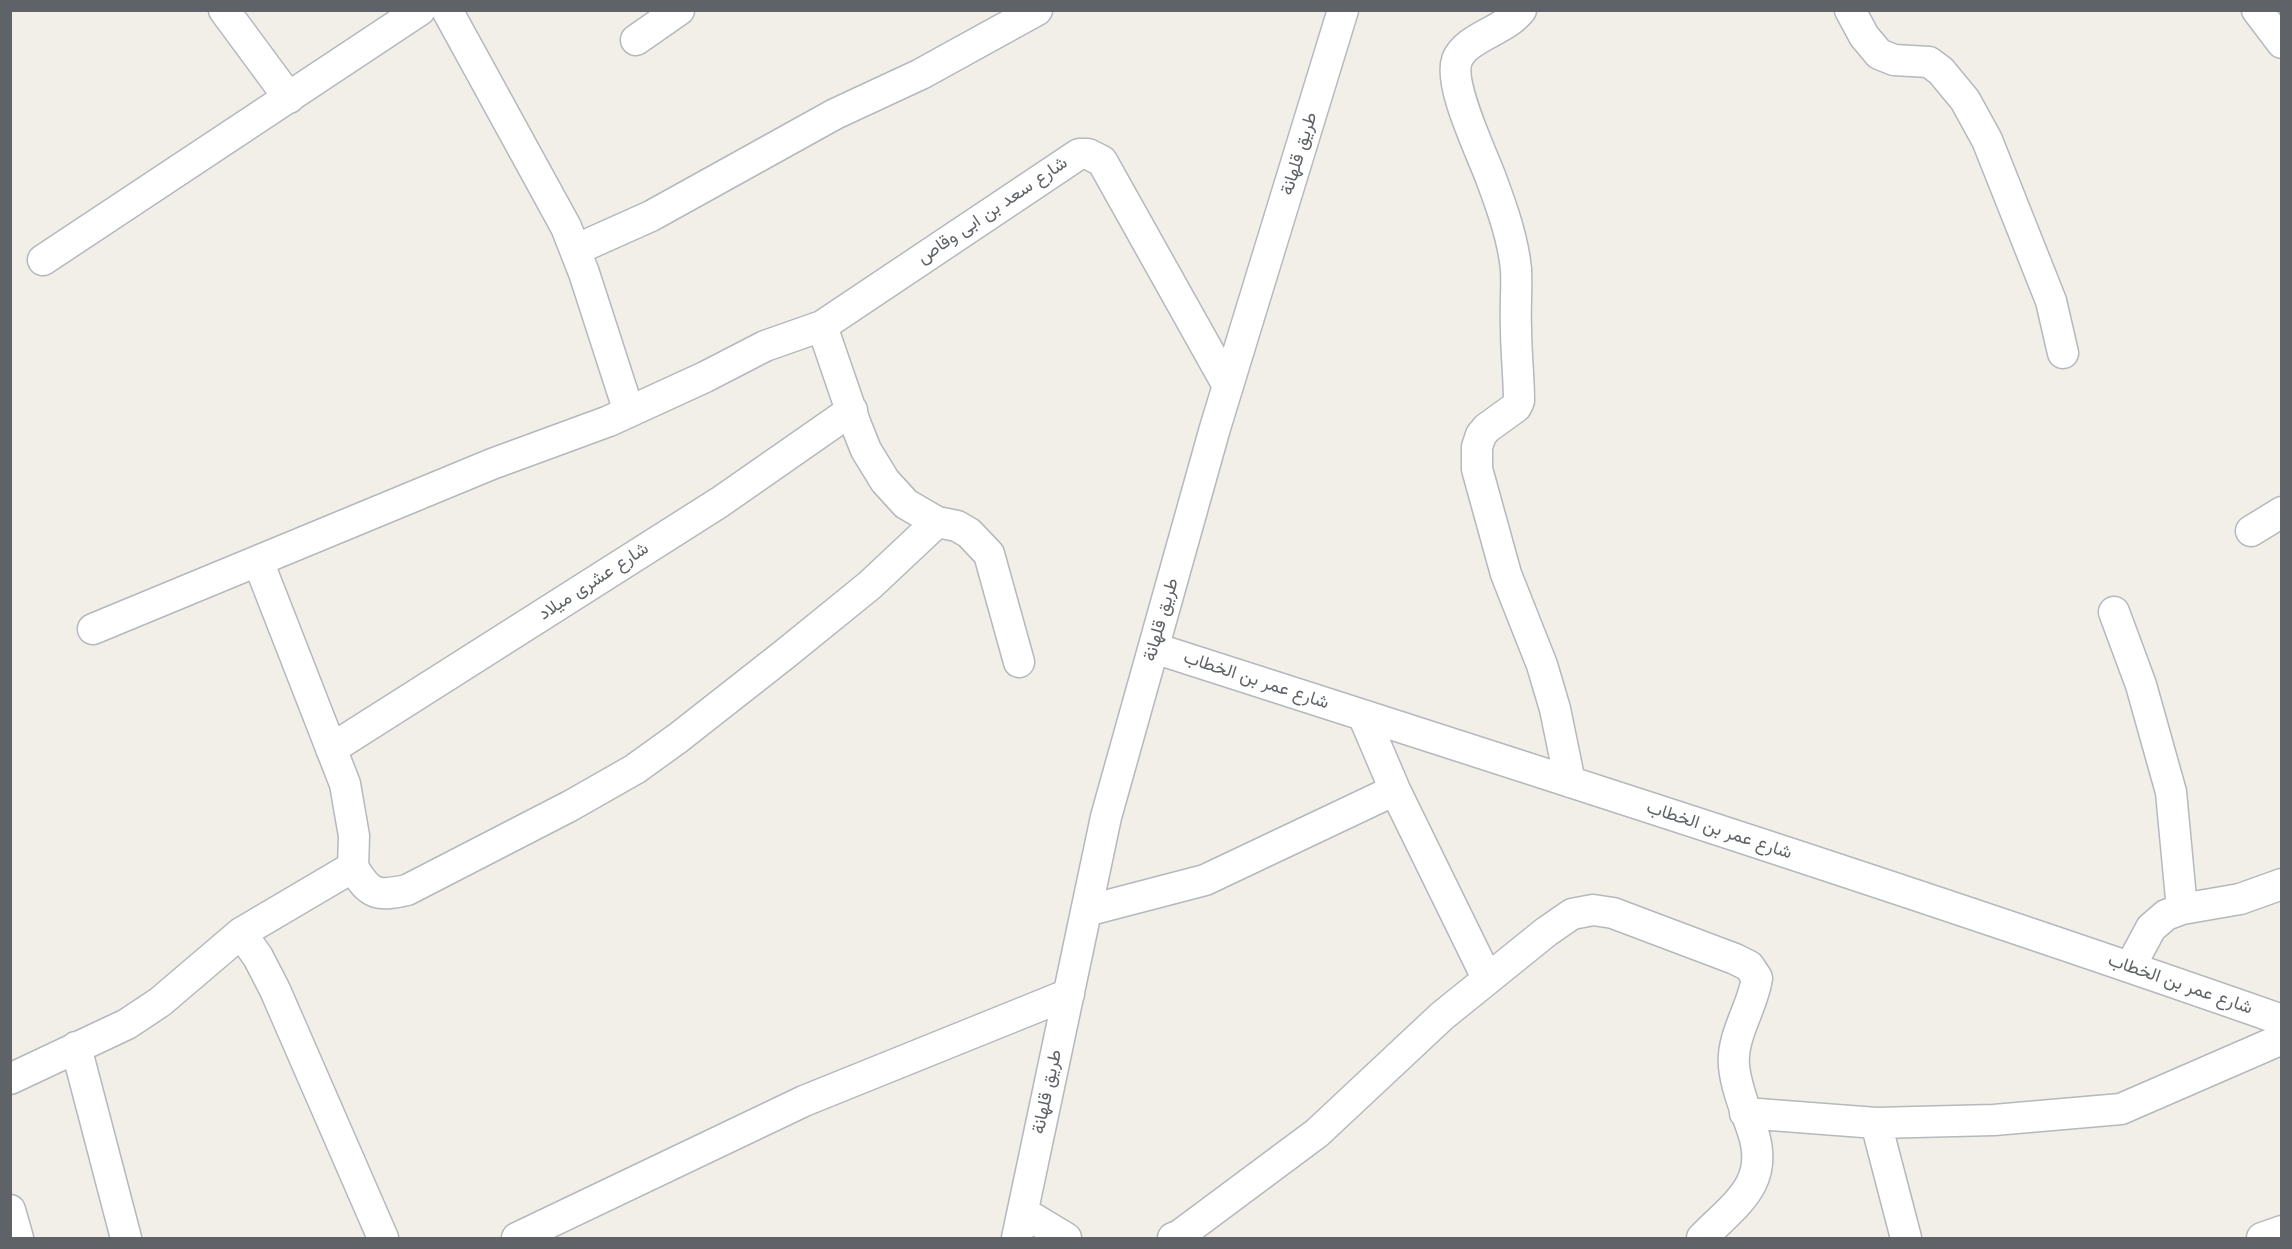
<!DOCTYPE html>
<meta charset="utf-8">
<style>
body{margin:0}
#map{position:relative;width:2292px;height:1249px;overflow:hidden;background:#f1efe8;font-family:Jost,sans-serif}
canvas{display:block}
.frame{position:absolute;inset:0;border:12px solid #5f6368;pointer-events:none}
</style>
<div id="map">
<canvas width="2292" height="1249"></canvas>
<div class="frame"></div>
</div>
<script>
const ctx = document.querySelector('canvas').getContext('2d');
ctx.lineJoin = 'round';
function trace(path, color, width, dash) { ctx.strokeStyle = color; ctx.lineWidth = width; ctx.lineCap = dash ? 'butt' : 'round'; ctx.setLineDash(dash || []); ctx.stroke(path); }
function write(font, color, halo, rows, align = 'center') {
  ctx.font = font + ' Jost,Vazirmatn,sans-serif'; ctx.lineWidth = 6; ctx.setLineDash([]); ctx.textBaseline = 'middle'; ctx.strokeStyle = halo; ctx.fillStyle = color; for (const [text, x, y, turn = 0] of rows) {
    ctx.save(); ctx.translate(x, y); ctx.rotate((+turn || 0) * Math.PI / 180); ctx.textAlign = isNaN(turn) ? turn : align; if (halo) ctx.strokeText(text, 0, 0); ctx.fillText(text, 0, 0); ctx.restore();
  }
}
const minor = new Path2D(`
 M 224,10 L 289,98
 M 447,10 L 566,227 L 584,273 L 629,412
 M 1521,10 C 1505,31 1466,37 1457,60 C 1448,85 1482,153 1492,181 C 1502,208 1513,239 1516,269 C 1517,288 1515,308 1516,328 C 1516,352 1519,377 1519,401 L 1516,407 L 1487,428 L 1481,435 L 1477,447 L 1477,469 L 1506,574 L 1542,665 L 1555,709 L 1570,782
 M 1850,10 L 1864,36 L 1879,54 L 1894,60 L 1929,62 L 1941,71 L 1965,100 L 1987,140 L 2051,301 L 2063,353
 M 2257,10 L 2282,43
 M 636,40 L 679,10
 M 575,250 L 651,216 L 835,114 L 921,74 L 1037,10
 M 43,260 L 420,10
 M 822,326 L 856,425 L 866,450 L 885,481 L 906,504 L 937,522 L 957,526 L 969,533 L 989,554 L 1019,662
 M 2251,531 L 2282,512
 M 2114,612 L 2141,685 L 2171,792 L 2182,909
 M 93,629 L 492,464 L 609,421 L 705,377 L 765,346 L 822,326 L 1079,154 L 1088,154 L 1102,161 L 1228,386
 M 1154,648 C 1531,769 1908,889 2282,1020
 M 1363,715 L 1395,790 L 1487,978
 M 331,749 L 720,502 L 852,410
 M 353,867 C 369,894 376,897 407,890 L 570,806 L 635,769 L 678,738 L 785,654 L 870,585 L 937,522
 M 1086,911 L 1205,880 L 1395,790
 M 241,933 L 258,957 L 275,990 L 383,1238
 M 2130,967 L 2151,928 L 2166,915 L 2182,909 L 2240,899 L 2282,884
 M 76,1047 L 126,1238
 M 10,1079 L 127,1024 L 160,1002 L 241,933 L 353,867 L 354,836 L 345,784 L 258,561
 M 1745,1113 L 1876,1123 L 1994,1120 L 2121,1109 L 2282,1039
 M 1876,1123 L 1906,1238
 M 10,1210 L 18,1238
 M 1023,1212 L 1066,1238
 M 517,1238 L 804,1101 L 1069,994
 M 1017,1238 L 1106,817 L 1215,428 L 1343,10
 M 1173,1238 L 1180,1235 L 1317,1133 L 1442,1016 L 1546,932 L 1572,914 L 1593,910 L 1613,913 L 1735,959 L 1749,966 L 1757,978 C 1753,1007 1731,1036 1734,1066 C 1736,1088 1746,1111 1753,1132 C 1770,1184 1735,1204 1702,1238
 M 2262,1238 L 2282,1231`);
trace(minor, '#b5b8bc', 33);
trace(minor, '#fff', 30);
write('18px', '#5f6368', '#fff', [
 ["طريق قلهانة",1300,154,-73],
 ["شارع سعد بن ابى وقاص",993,211,-34],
 ["شارع عشرى ميلاد",594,582,-33],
 ["طريق قلهانة",1162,620,-74],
 ["شارع عمر بن الخطاب",1256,681,18],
 ["شارع عمر بن الخطاب",1719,831,18],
 ["شارع عمر بن الخطاب",2180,985,19],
 ["طريق قلهانة",1048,1092,-78]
]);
</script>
